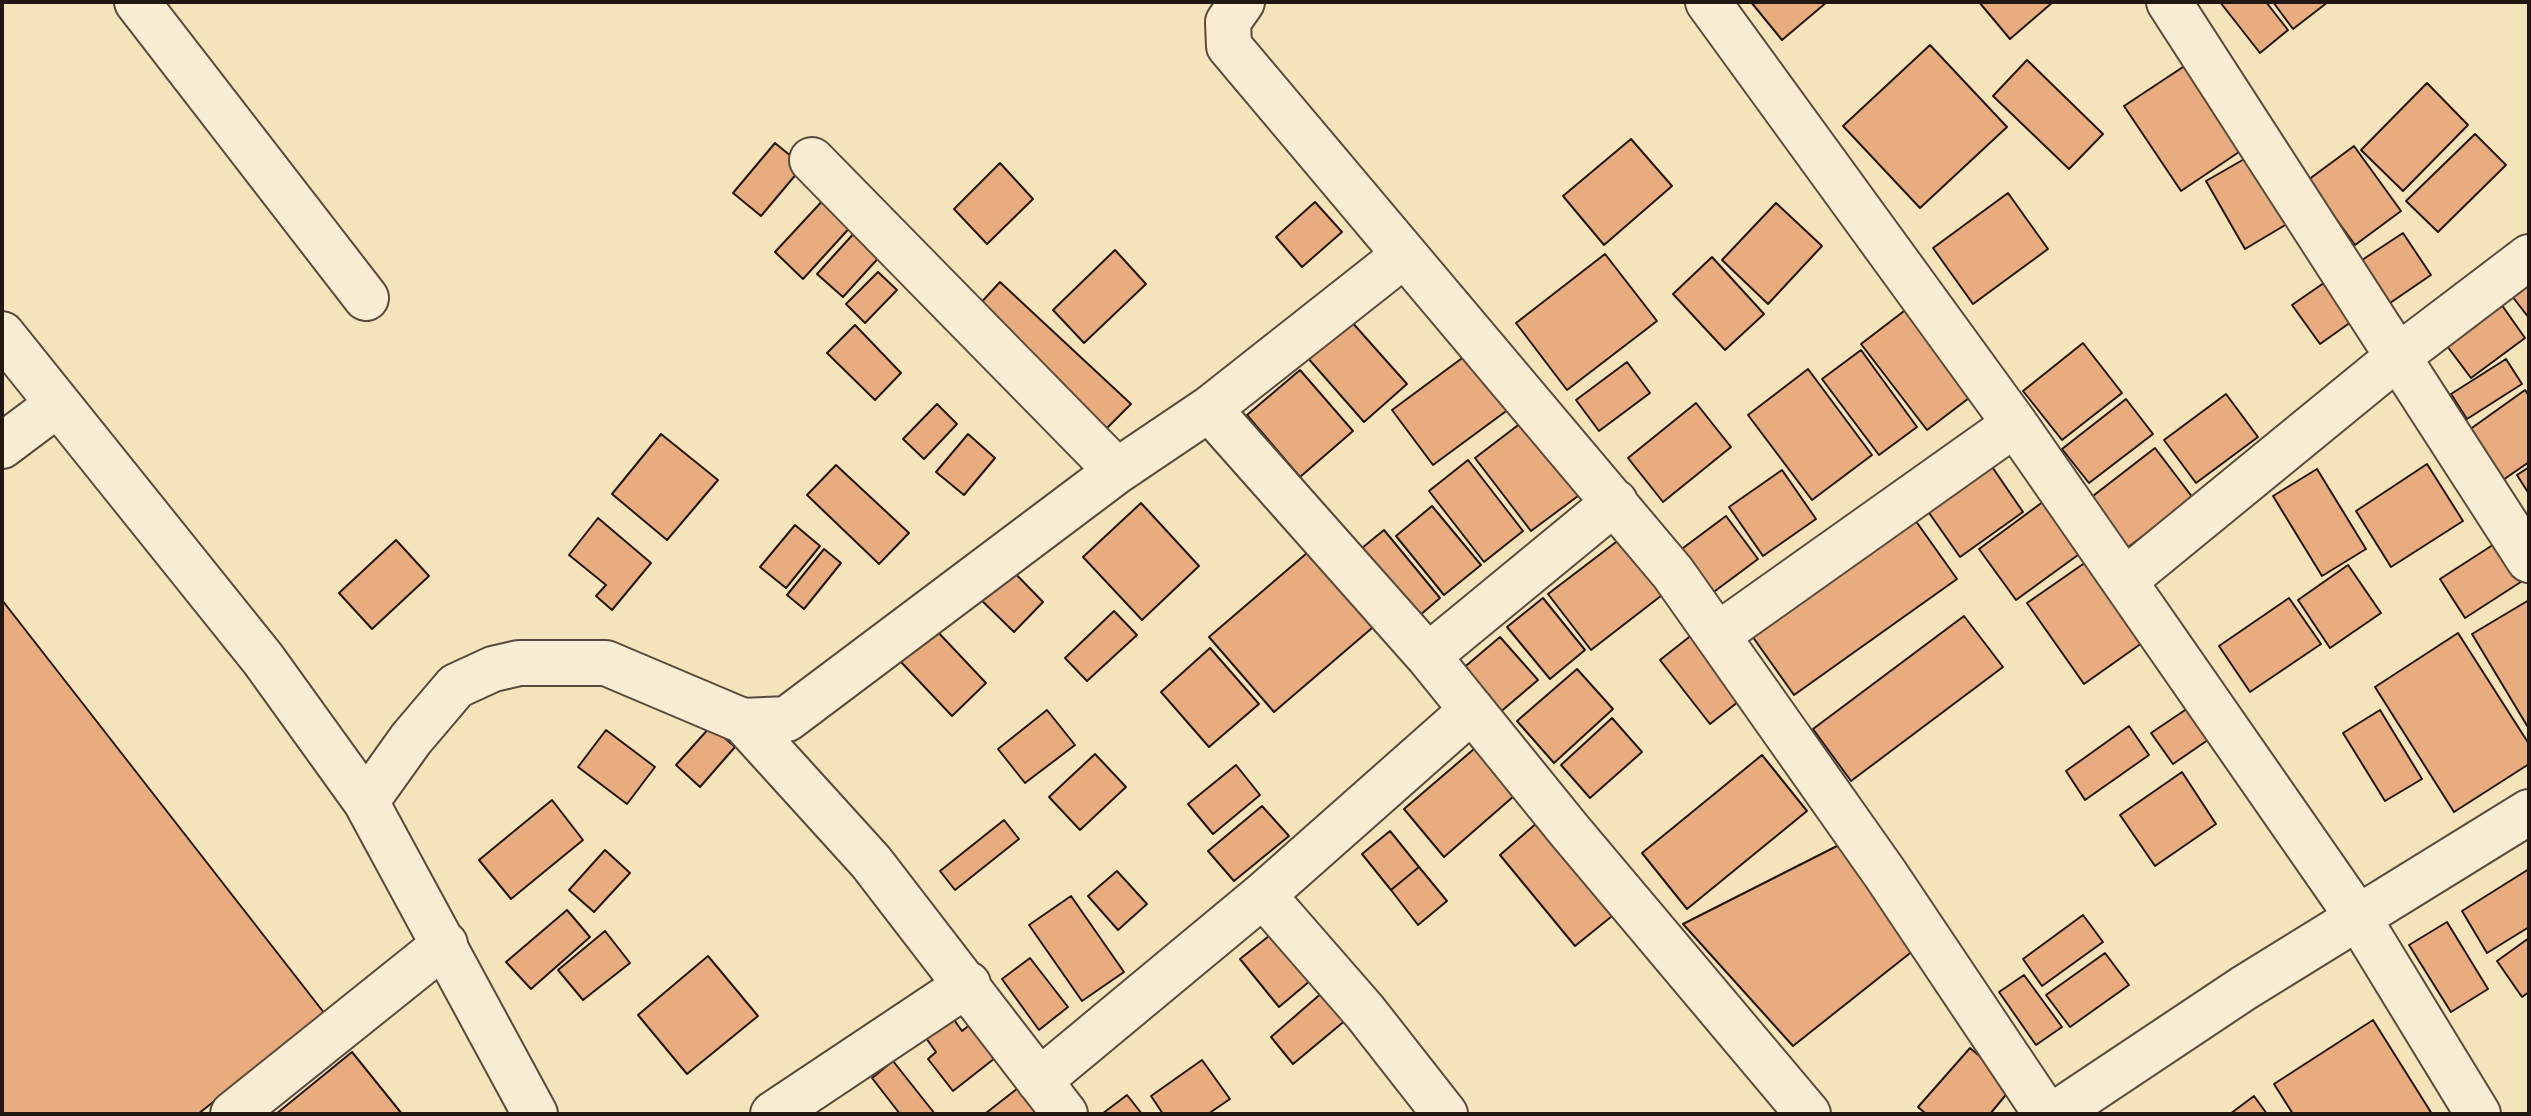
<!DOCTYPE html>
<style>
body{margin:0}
#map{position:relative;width:2531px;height:1116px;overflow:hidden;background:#f5e4ba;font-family:"EB Garamond",serif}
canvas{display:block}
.frame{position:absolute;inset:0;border:4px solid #231713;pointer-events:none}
</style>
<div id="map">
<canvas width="2531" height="1116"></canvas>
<div class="frame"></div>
</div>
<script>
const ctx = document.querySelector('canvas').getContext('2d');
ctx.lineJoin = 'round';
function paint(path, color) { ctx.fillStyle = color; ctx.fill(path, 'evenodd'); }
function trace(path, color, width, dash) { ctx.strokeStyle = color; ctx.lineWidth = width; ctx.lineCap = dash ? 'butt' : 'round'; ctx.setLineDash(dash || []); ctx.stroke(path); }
const building = new Path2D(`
 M 1751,2 L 1827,2 L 1782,40 Z
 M 1979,2 L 2053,2 L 2010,39 Z
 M 2220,2 L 2266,2 L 2288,30 L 2260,53 Z
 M 2273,2 L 2328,2 L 2293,29 Z
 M 1930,45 L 2007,127 L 1920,208 L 1843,126 Z
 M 2027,60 L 2103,134 L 2069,169 L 1993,96 Z
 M 2192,61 L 2248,146 L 2181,191 L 2124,106 Z
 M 2427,83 L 2468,125 L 2403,191 L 2361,150 Z
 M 2475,134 L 2506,165 L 2438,232 L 2406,201 Z
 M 1631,139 L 1672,186 L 1604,245 L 1563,196 Z
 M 775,143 L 803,166 L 761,216 L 733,193 Z
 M 2354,146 L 2401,211 L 2355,245 L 2308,180 Z
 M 2253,154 L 2292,221 L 2245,249 L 2206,181 Z
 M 1000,163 L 1033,199 L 987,244 L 954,209 Z
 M 2008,193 L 2048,249 L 1973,304 L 1933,248 Z
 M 826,197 L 854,223 L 803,279 L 775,252 Z
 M 1315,202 L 1342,232 L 1302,267 L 1276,237 Z
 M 1776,203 L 1822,246 L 1768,304 L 1722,260 Z
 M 856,231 L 882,254 L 843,297 L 817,274 Z
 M 2403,233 L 2431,275 L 2390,303 L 2362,260 Z
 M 1115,250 L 1146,284 L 1084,343 L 1053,310 Z
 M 1605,254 L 1657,321 L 1567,390 L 1516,323 Z
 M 1712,257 L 1764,314 L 1725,350 L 1673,294 Z
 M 878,272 L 897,290 L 865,323 L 846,304 Z
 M 2529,274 L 2529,318 L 2508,291 Z
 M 2331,278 L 2358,317 L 2320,344 L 2292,305 Z
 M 1000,282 L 1131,404 L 1106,429 L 977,307 Z
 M 2494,294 L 2525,338 L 2471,378 L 2438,334 Z
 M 1908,308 L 1973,395 L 1927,430 L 1861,344 Z
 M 1350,320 L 1407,384 L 1364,422 L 1307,357 Z
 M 855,325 L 901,373 L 875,400 L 827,353 Z
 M 2083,343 L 2122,393 L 2062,440 L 2023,391 Z
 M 1861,350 L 1917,427 L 1879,455 L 1822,379 Z
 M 1469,353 L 1509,409 L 1433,465 L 1392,410 Z
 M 2506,359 L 2522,384 L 2467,419 L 2451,394 Z
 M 1627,362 L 1650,393 L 1599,431 L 1576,400 Z
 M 1808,369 L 1872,455 L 1812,500 L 1748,415 Z
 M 1300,370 L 1353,431 L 1300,477 L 1247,415 Z
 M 2525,390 L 2529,396 L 2529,462 L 2503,480 L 2469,430 Z
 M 2226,394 L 2258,437 L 2196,483 L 2164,440 Z
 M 2126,399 L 2153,434 L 2089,483 L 2062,449 Z
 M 1696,403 L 1731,447 L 1663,502 L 1628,458 Z
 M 937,404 L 957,424 L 924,459 L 903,439 Z
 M 1530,416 L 1586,490 L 1531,531 L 1475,458 Z
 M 661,434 L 718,480 L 667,540 L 612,494 Z
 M 968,434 L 995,458 L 964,495 L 936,472 Z
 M 2155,448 L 2193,498 L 2127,548 L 2089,499 Z
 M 1984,455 L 2023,512 L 1960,557 L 1920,500 Z
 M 1468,460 L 1523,531 L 1484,562 L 1429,491 Z
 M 2427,464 L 2463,521 L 2391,567 L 2356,511 Z
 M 836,465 L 909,533 L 879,564 L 807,495 Z
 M 2529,467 L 2529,494 L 2517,475 Z
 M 2317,469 L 2366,549 L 2322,576 L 2273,496 Z
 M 1782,470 L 1816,519 L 1763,556 L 1729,507 Z
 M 2044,501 L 2082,552 L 2016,600 L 1979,549 Z
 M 1141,503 L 1199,566 L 1142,620 L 1083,557 Z
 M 1432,506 L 1481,565 L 1444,595 L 1396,536 Z
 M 1908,510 L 1957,579 L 1794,695 L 1745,626 Z
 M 1726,516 L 1758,559 L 1711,594 L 1679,551 Z
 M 598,518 L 651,563 L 612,610 L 596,596 L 606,585 L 569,555 Z
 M 795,525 L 820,546 L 786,588 L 760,567 Z
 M 1384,530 L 1440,598 L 1419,616 L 1362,548 Z
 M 1624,536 L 1666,592 L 1591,650 L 1548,594 Z
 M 2502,539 L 2527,578 L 2465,618 L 2440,579 Z
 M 396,540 L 429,576 L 372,629 L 339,593 Z
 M 1314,547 L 1379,622 L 1274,712 L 1209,637 Z
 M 824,549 L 841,563 L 804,609 L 787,595 Z
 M 2086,562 L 2142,643 L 2084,684 L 2027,603 Z
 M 1005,563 L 1043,602 L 1014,632 L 975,594 Z
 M 2348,565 L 2381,613 L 2330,648 L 2298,600 Z
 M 1543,598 L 1585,650 L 1550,679 L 1507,627 Z
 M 2289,598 L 2321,644 L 2250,692 L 2219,646 Z
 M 2,600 L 325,1014 L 198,1114 L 2,1114 Z
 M 2529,600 L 2529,729 L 2472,634 Z
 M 1114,611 L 1137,635 L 1087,681 L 1065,658 Z
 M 1964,616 L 2003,667 L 1851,781 L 1813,729 Z
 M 935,629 L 986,683 L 952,716 L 901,662 Z
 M 2458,633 L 2529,744 L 2529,764 L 2454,812 L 2375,687 Z
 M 1693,634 L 1743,698 L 1710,724 L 1660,660 Z
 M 1500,637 L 1538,680 L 1498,714 L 1461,670 Z
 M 1210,648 L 1259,704 L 1209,747 L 1161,692 Z
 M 1577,669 L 1613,709 L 1554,763 L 1517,721 Z
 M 2197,702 L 2218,733 L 2173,764 L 2151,733 Z
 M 1047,710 L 1075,745 L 1025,783 L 998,749 Z
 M 2380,710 L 2422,779 L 2385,801 L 2343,733 Z
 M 1612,718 L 1642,752 L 1590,798 L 1561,765 Z
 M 711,726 L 735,747 L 700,787 L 676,765 Z
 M 2129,726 L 2149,755 L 2085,800 L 2066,771 Z
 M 606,730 L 655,767 L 627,804 L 578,767 Z
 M 1481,743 L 1522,789 L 1444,857 L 1404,809 Z
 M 1095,754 L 1126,787 L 1080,830 L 1049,797 Z
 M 1762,755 L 1807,811 L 1687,909 L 1642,853 Z
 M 1236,765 L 1260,795 L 1213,834 L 1188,804 Z
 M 2182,772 L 2216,824 L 2155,866 L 2120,815 Z
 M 552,800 L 583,840 L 511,899 L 479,860 Z
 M 1262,806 L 1289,836 L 1234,881 L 1208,851 Z
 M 1546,815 L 1622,908 L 1575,946 L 1500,855 Z
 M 1004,820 L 1019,839 L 955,890 L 940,871 Z
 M 1390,831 L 1419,867 L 1391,890 L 1362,854 Z
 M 1839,845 L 1919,946 L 1793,1046 L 1683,924 Z
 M 605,850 L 630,873 L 594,912 L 569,890 Z
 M 1419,867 L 1447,901 L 1418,925 L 1391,890 Z
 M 2529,869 L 2529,927 L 2487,953 L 2462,911 Z
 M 1117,871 L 1147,904 L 1118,930 L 1088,896 Z
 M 1071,896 L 1124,972 L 1082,1001 L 1029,925 Z
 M 567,910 L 590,937 L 531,989 L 506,962 Z
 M 2083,915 L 2103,942 L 2042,986 L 2023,959 Z
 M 2447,922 L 2488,989 L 2451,1012 L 2409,945 Z
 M 1279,928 L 1317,975 L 1279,1007 L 1240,959 Z
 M 605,931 L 630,963 L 583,1000 L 558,970 Z
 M 2529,938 L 2529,992 L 2522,997 L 2497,961 Z
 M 2105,953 L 2129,985 L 2070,1027 L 2046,995 Z
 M 708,956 L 758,1016 L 687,1074 L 638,1015 Z
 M 1030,958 L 1068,1007 L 1039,1030 L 1002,979 Z
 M 2024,975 L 2062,1027 L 2036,1045 L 1999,992 Z
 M 1324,991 L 1347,1019 L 1293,1064 L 1271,1037 Z
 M 952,1017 L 962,1031 L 978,1018 L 1004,1051 L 953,1091 L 928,1059 L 936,1052 L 926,1038 Z
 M 2373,1020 L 2432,1114 L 2293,1114 L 2274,1084 Z
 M 1970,1048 L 2014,1085 L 1990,1114 L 1926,1114 L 1918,1107 Z
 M 352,1052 L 402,1114 L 276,1114 Z
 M 1202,1060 L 1230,1099 L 1208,1114 L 1163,1114 L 1151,1096 Z
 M 893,1061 L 935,1114 L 900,1114 L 872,1078 Z
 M 1027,1081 L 1052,1114 L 987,1114 L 986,1113 Z
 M 1127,1095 L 1142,1114 L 1102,1114 Z
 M 2254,1096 L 2267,1114 L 2230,1114 Z`);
paint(building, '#e8ac7e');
trace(building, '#231713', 2);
const minor = new Path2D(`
 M 137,2 L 366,298
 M 1242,2 L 1228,22 L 1229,46 L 1673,573 L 1886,875 L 2046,1114
 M 1708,2 L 2015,424 L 2359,919 L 2478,1114
 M 2169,2 L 2529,560
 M 812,160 L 1117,471
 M 2,334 L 263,659 L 366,802 L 535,1114
 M 1209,409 L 1428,656 L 1569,830 L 1808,1114
 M 2,446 L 58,404
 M 2124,581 L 2400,355 L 2529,257
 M 1719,634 L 2015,424
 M 1428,656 L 1615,502
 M 743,721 L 871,862 L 1065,1114
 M 366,802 L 411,739 L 456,686 L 493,669 L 519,663 L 606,663 L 743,721 L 787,719 L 1117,471 L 1209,409 L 1403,256
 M 1263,895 L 1472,710
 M 1039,1081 L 1263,895 L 1365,1012 L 1445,1114
 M 233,1114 L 445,944
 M 773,1114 L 968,984
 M 2055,1114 L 2244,988 L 2529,812`);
trace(minor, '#584a3d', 48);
trace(minor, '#f8edd2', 44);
</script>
